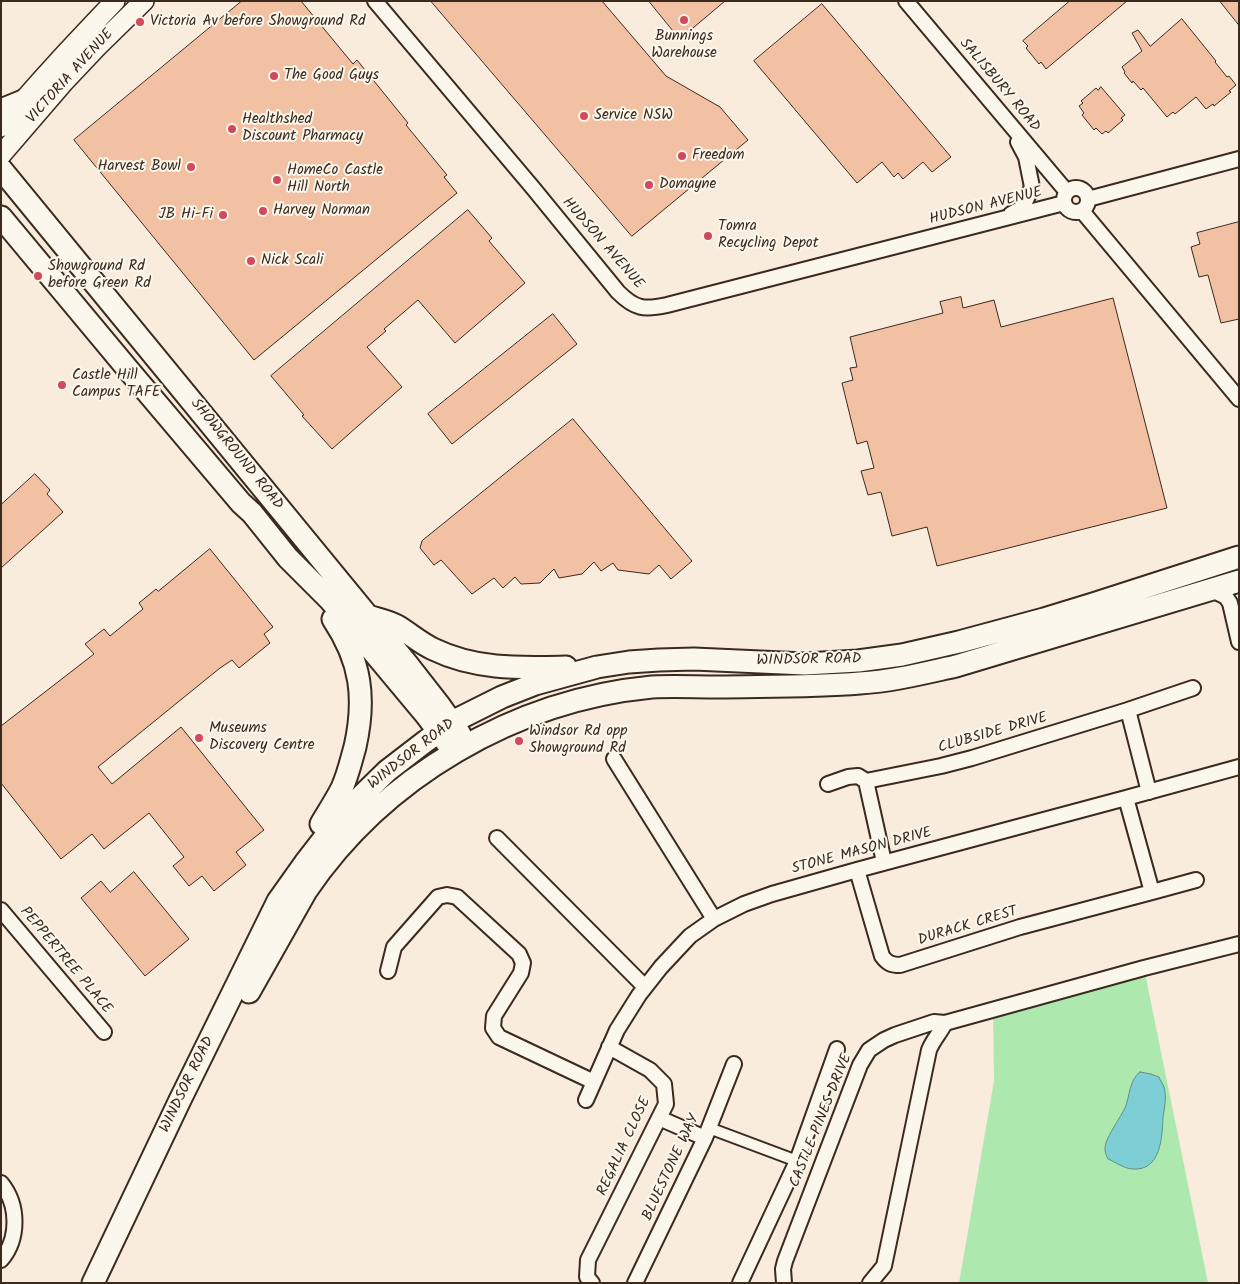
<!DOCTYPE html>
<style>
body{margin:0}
#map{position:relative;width:1240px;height:1284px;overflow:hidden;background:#f9ecdd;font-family:Kalam,sans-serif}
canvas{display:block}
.frame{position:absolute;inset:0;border:2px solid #3b2a1e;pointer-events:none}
</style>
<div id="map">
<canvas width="1240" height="1284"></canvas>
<div class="frame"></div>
</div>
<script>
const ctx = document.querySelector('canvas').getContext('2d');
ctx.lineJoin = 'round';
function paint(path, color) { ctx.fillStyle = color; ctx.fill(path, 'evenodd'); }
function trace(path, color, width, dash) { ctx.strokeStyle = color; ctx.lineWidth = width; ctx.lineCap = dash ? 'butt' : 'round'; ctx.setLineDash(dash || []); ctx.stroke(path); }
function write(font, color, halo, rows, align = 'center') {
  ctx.font = font + ' Kalam,sans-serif'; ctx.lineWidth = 4; ctx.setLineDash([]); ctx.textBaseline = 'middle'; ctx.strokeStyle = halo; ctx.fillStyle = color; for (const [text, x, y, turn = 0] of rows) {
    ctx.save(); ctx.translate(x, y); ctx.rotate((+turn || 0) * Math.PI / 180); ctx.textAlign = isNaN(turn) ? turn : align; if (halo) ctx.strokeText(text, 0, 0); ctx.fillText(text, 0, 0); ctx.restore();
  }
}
paint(new Path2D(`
 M 1144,968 L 1208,1283 L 959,1283 L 994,1081 L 993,1009 Z`), '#ade9af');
const water = new Path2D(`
 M 1140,1072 L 1151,1074 L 1159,1077 C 1160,1080 1163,1084 1164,1087 C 1167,1097 1164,1109 1163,1118 C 1162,1137 1161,1171 1133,1169 C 1125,1169 1115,1162 1108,1159 C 1105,1153 1104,1149 1106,1143 C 1108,1135 1120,1118 1125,1108 C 1130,1096 1129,1080 1140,1072 Z`);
paint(water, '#7ecfd5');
trace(water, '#638d8c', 1);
const building = new Path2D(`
 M 242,1 L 301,1 L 353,64 L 357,60 L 408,123 L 406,125 L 447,175 L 444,177 L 457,193 L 254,360 L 74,140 Z
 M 431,1 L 602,1 L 666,76 L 720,107 L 748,140 L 632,236 Z
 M 649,1 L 725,1 L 680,39 Z
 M 1070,1 L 1127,1 L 1046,69 L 1041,62 L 1039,64 L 1026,48 L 1028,46 L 1023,41 Z
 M 1220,1 L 1239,1 L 1239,25 Z
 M 822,4 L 951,157 L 932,172 L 923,162 L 903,179 L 898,173 L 894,177 L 882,162 L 857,183 L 754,61 Z
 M 1182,19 L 1216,61 L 1215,62 L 1227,77 L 1229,76 L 1236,85 L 1229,91 L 1231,92 L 1214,106 L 1213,104 L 1206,109 L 1196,97 L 1175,114 L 1173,112 L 1167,117 L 1143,88 L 1141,90 L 1133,81 L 1132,83 L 1124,73 L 1125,72 L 1122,67 L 1142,51 L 1132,33 L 1138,30 L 1150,46 Z
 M 1101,87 L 1125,115 L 1121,118 L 1123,120 L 1108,133 L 1106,131 L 1102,134 L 1096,128 L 1094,130 L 1082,115 L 1084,113 L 1079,106 L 1083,103 L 1081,101 L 1096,88 L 1098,90 Z
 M 468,210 L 492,238 L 489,241 L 525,283 L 455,343 L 418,300 L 384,329 L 386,331 L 367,347 L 402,387 L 332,449 L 302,416 L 304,415 L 271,376 Z
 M 1239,222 L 1239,319 L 1221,323 L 1208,275 L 1199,277 L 1191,247 L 1200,244 L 1197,233 Z
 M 961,297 L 963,308 L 994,300 L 1001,327 L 1113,298 L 1167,508 L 937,566 L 927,527 L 892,536 L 881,492 L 868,495 L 861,471 L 874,468 L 867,441 L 857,444 L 842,383 L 853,380 L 850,368 L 857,367 L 850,337 L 943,313 L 940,302 Z
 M 553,314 L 577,344 L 452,444 L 428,414 Z
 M 573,419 L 692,561 L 671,579 L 659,565 L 649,574 L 618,570 L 613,563 L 601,571 L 594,562 L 582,574 L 559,578 L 554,569 L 540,583 L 521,584 L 515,577 L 503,588 L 494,578 L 472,594 L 441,560 L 434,565 L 420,548 L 422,541 Z
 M 35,474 L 50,490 L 47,494 L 63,512 L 1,568 L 1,505 Z
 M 210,549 L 273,627 L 264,634 L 270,643 L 239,668 L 232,660 L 220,668 L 98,767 L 112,784 L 181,727 L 264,830 L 236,852 L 246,865 L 214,891 L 202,876 L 189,886 L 173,866 L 184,857 L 149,813 L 104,849 L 92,834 L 61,859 L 1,783 L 1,726 L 94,654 L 85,644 L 104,629 L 110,636 L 143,609 L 139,603 L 156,589 L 158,591 Z
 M 134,872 L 189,939 L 145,976 L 81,898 L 101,881 L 110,892 Z`);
paint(building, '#f2c0a2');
trace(building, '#3b2a1e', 1);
const pedestrian = new Path2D(`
 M 709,1128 L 797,1161`);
const minor = new Path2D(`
 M 375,1 L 533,188 L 618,292 C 635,309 644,310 667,305 L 1064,203
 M 906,1 L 1067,192
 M1064 200a12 12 0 1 1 24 0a12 12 0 1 1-24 0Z
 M 1088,199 L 1239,159
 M 1082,211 L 1239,399
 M 1011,214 L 1023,207 L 1032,187 L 1026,157 L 1018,142
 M 1210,589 L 1226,597 L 1230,603 L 1239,642
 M 1128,710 L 1193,688
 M 614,759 L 714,919
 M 866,781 L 941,766 L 972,758 L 1128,710 L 1149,792
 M 828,784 L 848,777 L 858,776 L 866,781 L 884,862
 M 497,838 L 645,987
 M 857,870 L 882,956 C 887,963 891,965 900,965 L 1020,927 L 1152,892 L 1126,798
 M 1152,892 L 1196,880
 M 1,910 L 104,1032
 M 388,971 L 394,947 L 438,897 L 447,895 L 457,897 L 519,954 L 523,963 L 521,973 L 494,1016 L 493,1028 L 499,1037 L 594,1082
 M 586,1100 L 617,1030 L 639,995 L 661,967 L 690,936 L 714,919 L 744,904 L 772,894 L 857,870 L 1126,798 L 1239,767
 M 659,1118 L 705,1138
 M 1,1183 C 19,1205 19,1239 1,1260
 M 592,1283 L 587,1277 L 588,1260 L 666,1104 L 664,1084 L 650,1070 L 609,1047
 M 635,1283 L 705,1138 L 734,1064
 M 740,1283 L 797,1161 L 837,1049
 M 784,1283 L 783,1269 L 785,1261 L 860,1065 L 869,1050 L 884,1040 L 895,1035 L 934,1022 L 945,1023 L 1144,968 L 1239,944
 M 870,1283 L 884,1266 L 929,1050 C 933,1040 940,1033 945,1023`);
const secondary = new Path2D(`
 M 1,127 C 37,83 76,42 115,1
 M 1,155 L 63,83 L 97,47 L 144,1`);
const primary = new Path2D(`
 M 1,110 L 23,101
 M 1,169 L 408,665 L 440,706 L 460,734
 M 1,217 L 126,367 L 241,503 L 252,513 L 288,558 L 330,600 L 426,715 L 447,743
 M 368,616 C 377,619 388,621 397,626 C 409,633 420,643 433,649 C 476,670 520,668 566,667
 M 321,824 C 328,812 336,800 342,788 C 348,775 351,761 355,747 C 366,698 361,661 333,619
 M 249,992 L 306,891 C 383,777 515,700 652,687 C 674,686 695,687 717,687 C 764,686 812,687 860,683 C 893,681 924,673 956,666 L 1239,581
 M 93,1283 L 180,1100 L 278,901 L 305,863 L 343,814 L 387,771 L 426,741 L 452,722 L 502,697 L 535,684 L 597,667 L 629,662 L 659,660 L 694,659 L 805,664 L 858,661 L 902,655 L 959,642 L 1044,619 L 1093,604 L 1239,557`);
trace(pedestrian, '#3b2a1e', 14);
trace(minor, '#3b2a1e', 18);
trace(secondary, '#3b2a1e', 22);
trace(primary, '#3b2a1e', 25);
trace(pedestrian, '#fbf7ec', 10);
trace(minor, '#fbf7ec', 14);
trace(secondary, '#fbf7ec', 19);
trace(primary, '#fbf7ec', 21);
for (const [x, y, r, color] of [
 [684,20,5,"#d1495b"],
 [140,22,5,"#d1495b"],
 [274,76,5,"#d1495b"],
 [584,116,5,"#d1495b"],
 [232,129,5,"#d1495b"],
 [682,156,5,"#d1495b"],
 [191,167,5,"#d1495b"],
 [277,180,5,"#d1495b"],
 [649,185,5,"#d1495b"],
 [263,211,5,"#d1495b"],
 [223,215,5,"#d1495b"],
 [708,236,5,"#d1495b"],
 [251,261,5,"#d1495b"],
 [38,276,5,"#d1495b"],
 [62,385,5,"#d1495b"],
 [199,738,5,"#d1495b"],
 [519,741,5,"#d1495b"]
]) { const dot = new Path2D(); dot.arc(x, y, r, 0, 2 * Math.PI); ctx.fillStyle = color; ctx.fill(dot); trace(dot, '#fbf7ec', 2); }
write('15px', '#3b2a1e', '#fbf7ec', [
 ["Victoria Av before Showground Rd",150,22],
 ["Bunnings",684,37,"center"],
 ["Warehouse",684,54,"center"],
 ["The Good Guys",284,76],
 ["Service NSW",594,116],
 ["Healthshed",242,120],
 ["Discount Pharmacy",242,137],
 ["Freedom",692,156],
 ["Harvest Bowl",181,167,"right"],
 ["HomeCo Castle",287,171],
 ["Hill North",287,188],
 ["Domayne",659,185],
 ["Harvey Norman",273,211],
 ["JB Hi-Fi",213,215,"right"],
 ["Tomra",718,227],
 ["Recycling Depot",718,244],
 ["Nick Scali",261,261],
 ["Showground Rd",48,267],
 ["before Green Rd",48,284],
 ["Castle Hill",72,376],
 ["Campus TAFE",72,393],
 ["Museums",209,729],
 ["Discovery Centre",209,746],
 ["Windsor Rd opp",529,732],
 ["Showground Rd",529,749]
], 'left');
write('15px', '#3b2a1e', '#fbf7ec', [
 ["VICTORIA AVENUE",71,77,-48],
 ["SALISBURY ROAD",999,86,50],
 ["HUDSON AVENUE",986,207,-14],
 ["HUDSON AVENUE",602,244,49],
 ["SHOWGROUND ROAD",236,455,51],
 ["WINDSOR ROAD",809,661,-1],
 ["CLUBSIDE DRIVE",993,734,-16],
 ["WINDSOR ROAD",412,755,-38],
 ["STONE MASON DRIVE",862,852,-15],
 ["DURACK CREST",968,927,-17],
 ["PEPPERTREE PLACE",65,961,50],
 ["WINDSOR ROAD",188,1085,-64],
 ["CASTLE PINES DRIVE",822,1121,-68],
 ["REGALIA CLOSE",625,1147,-65],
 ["BLUESTONE WAY",672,1168,-65]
]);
</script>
